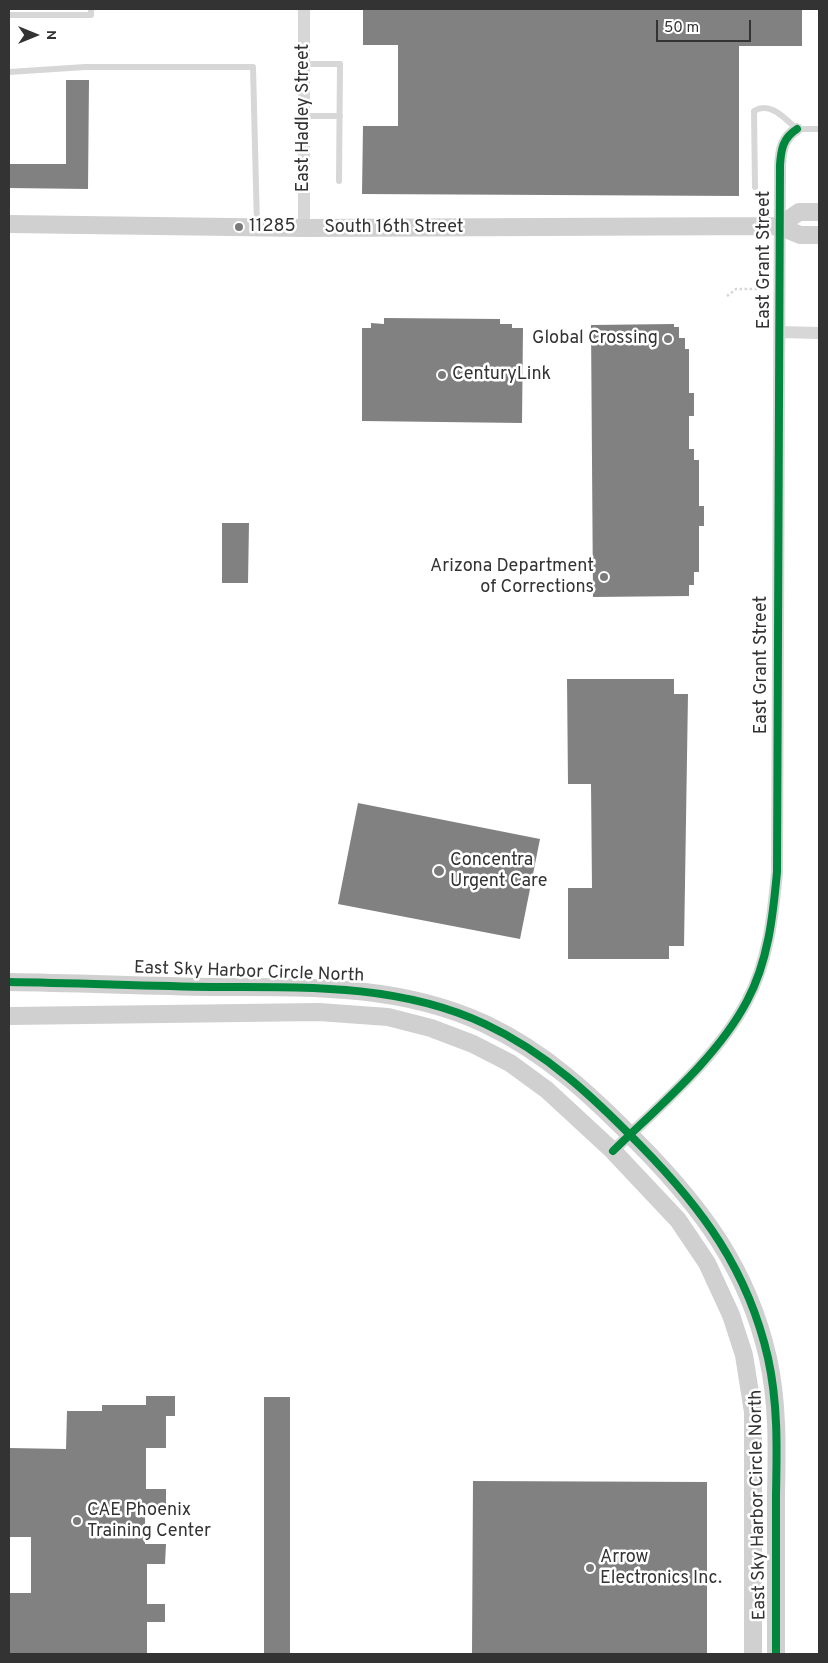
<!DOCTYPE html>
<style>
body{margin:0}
#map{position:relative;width:828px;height:1663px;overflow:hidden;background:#fff;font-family:Overpass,sans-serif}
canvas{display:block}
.frame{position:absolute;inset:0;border:10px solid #333;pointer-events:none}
.north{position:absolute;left:10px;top:10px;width:50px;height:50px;-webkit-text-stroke:4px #fff;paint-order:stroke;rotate:90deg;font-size:14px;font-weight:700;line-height:20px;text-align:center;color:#333}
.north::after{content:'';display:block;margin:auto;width:18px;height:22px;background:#333;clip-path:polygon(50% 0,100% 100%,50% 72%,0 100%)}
.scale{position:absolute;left:656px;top:20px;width:95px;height:22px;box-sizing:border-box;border:2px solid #333;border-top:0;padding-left:6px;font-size:15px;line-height:18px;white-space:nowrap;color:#333;-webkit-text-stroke:4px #fff;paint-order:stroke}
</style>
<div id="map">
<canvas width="828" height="1663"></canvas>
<div class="frame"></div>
<div class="north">N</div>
<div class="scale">50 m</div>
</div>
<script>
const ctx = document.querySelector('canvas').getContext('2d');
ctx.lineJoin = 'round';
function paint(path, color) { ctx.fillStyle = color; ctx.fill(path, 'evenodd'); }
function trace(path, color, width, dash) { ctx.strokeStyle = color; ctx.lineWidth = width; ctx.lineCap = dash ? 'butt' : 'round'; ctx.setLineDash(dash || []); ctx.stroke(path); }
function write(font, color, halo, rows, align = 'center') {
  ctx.font = font + ' Overpass,sans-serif'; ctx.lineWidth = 5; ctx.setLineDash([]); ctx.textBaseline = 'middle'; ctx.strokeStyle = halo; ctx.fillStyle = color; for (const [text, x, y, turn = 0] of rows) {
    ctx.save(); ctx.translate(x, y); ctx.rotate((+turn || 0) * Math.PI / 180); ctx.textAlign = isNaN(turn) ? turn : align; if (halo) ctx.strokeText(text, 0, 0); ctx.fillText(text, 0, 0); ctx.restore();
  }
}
paint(new Path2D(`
 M 363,9 L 802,9 L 802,46 L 739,46 L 739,196 L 362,194 L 363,126 L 398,126 L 398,45 L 363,45 Z
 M 66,80 L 89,80 L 88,189 L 9,188 L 9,164 L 66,164 Z
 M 384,318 L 500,319 L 500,324 L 512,324 L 512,328 L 523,328 L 522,423 L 362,421 L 362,328 L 371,328 L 371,323 L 384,324 Z
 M 674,324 L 674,327 L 679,327 L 679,338 L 685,338 L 685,349 L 689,349 L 689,393 L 694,393 L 694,416 L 689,416 L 689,449 L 694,449 L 694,460 L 699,460 L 699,506 L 704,506 L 704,526 L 699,526 L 699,572 L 694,572 L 694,585 L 689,585 L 689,596 L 593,597 L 591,325 Z
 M 222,523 L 249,523 L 248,583 L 222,583 Z
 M 567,679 L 674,679 L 674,694 L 688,694 L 684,946 L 669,946 L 669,959 L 568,959 L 568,888 L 592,888 L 591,784 L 568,784 Z
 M 358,803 L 540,839 L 520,939 L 338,904 Z
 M 146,1396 L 175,1396 L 175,1416 L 166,1416 L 166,1448 L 146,1448 L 146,1489 L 166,1489 L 166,1505 L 145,1505 L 145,1544 L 166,1544 L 165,1564 L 147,1564 L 147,1604 L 165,1604 L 165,1622 L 147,1622 L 147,1654 L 9,1654 L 9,1593 L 31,1593 L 31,1537 L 9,1537 L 9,1448 L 66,1449 L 67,1411 L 102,1411 L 102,1405 L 146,1405 Z
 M 264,1397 L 290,1397 L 290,1654 L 264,1654 Z
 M 473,1481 L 707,1482 L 707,1654 L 472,1654 Z`), '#818181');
trace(new Path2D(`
 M 727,296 L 736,289 L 763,289`), '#d6d6d6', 2.5, [2.5, 2.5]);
trace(new Path2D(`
 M 9,15 L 91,15 L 91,9
 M 304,64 L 340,64 L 339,181
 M 9,72 L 85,67 L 253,67 L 257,226
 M 304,116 L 340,116
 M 755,187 L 754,111 C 771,101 785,119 797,129 L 819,129`), '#d7d7d7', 6);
trace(new Path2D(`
 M 304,228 L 304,9
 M 780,332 L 819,333
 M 613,1151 C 659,1106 717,1058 747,1001 C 768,962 773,916 777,872 L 780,165 C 781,149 783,138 797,129`), '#d7d7d7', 12);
trace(new Path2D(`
 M 9,224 L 304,228 L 779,226 L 800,235 L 819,235
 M 779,226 L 799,212 L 819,212
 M 9,982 C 77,983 145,986 212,987 C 305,987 400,984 485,1024 C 547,1053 593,1097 640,1145 C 702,1208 748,1270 768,1358 C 778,1403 777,1448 776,1494 C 776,1547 776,1601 776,1654
 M 9,1016 L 319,1012 L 388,1017 L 431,1028 L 473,1044 L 510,1063 L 547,1090 L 613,1151 L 678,1220 L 707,1263 L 731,1315 L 744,1355 L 753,1412 L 753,1654`), '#d0d0d0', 18);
trace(new Path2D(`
 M 9,982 C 77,983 145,986 212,987 C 305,987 400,984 485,1024 C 547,1053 593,1097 640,1145 C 702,1208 748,1270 768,1358 C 778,1403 777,1448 776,1494 C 776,1547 776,1601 776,1654
 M 613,1151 C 659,1106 717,1058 747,1001 C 768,962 773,916 777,872 L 780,165 C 781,149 783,138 797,129`), '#00873e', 8);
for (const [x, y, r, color] of [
 [239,227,5,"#7a7a7a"],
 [668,339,5,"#7a7a7a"],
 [442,375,5,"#7a7a7a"],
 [604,577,5,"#7a7a7a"],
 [439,871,6,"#7a7a7a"],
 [77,1521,5,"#7a7a7a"],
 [590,1568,5,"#7a7a7a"]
]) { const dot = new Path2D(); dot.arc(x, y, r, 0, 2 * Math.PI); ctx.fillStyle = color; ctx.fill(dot); trace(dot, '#fff', 2); }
write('18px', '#333', '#fff', [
 ["East Hadley Street",304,118,-90],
 ["South 16th Street",394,228],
 ["East Grant Street",765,260,-90],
 ["East Grant Street",762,665,-90],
 ["East Sky Harbor Circle North",249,973,2],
 ["East Sky Harbor Circle North",759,1505,-91]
]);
write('18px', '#333', '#fff', [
 ["11285",249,227],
 ["Global Crossing",658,339,"right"],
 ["CenturyLink",452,375],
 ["Arizona Department",594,567,"right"],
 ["of Corrections",594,588,"right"],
 ["Concentra",450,861],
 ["Urgent Care",450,882],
 ["CAE Phoenix",87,1511],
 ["Training Center",87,1532],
 ["Arrow",600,1558],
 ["Electronics Inc.",600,1579]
], 'left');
</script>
